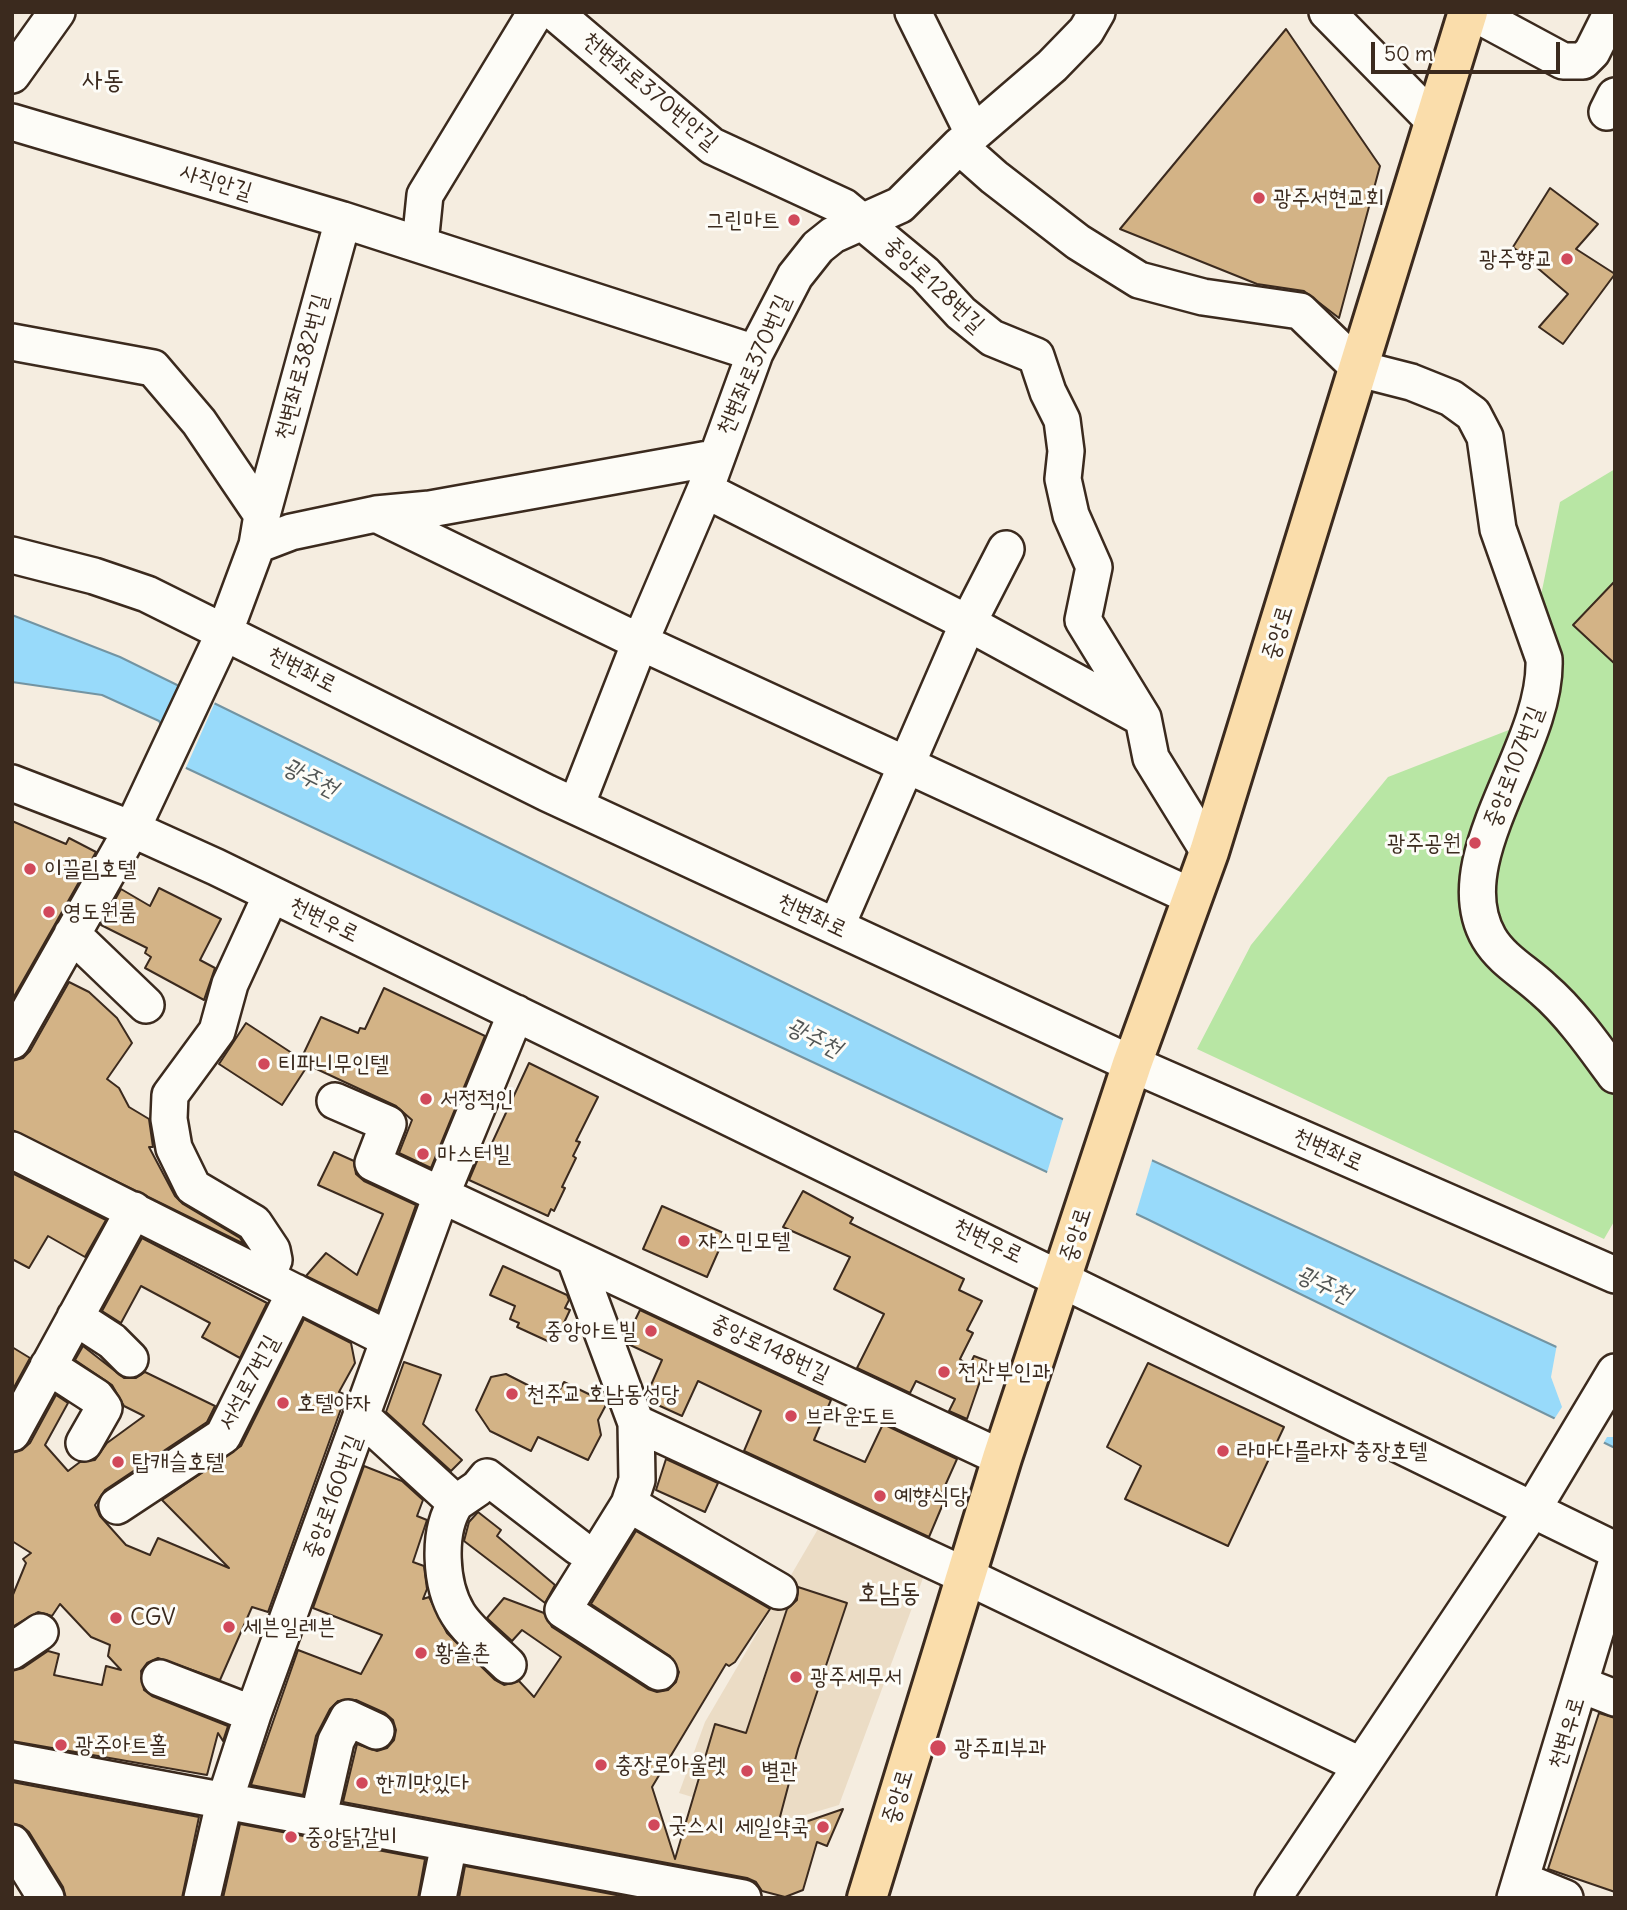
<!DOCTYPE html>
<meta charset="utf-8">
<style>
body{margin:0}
#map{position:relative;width:1627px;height:1910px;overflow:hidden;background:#f5ede0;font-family:Delius,sans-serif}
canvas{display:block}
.frame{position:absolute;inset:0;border:14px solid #3b2a1e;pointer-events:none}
.scale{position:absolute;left:1371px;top:42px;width:189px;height:32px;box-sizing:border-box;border:4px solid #3b2a1e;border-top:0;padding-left:9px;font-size:21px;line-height:24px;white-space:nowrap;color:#3b2a1e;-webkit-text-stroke:5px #fdfcf7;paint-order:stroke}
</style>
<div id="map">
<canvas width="1627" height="1910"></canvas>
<div class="frame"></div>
<div class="scale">50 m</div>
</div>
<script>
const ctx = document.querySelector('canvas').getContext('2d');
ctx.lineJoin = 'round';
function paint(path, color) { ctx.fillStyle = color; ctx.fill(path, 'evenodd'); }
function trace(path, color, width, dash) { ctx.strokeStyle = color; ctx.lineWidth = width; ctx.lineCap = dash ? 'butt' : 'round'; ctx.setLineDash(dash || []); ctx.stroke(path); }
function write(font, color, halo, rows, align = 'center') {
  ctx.font = font + ' Delius,"Poor Story",sans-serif'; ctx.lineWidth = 6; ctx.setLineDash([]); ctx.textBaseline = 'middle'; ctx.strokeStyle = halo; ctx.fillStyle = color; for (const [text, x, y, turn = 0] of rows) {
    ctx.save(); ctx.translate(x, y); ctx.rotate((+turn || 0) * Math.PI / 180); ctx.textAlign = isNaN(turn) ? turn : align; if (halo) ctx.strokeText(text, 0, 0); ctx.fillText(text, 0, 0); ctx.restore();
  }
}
paint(new Path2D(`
 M 818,1529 L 926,1570 L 839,1805 L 778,1823 L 679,1793 L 705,1722 Z`), '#ebdcc5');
paint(new Path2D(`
 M 1615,469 L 1615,1220 L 1604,1239 L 1197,1049 L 1251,945 L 1388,777 L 1514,728 L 1560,502 Z`), '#b8e6a4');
const water = new Path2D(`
 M 12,615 L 120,657 L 1056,1116 L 1615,1374 L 1615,1448 L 1147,1219 L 184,767 L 159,721 L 102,695 L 12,682 Z`);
paint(water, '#98dafa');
trace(water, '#7394a2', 2);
paint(new Path2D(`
 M 194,689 L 216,700 L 184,772 L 174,760 Z
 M 1064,1116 L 1153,1157 L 1135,1217 L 1046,1176 Z
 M 1557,1344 L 1615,1370 L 1615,1437 L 1607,1437 L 1602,1446 L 1553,1421 L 1562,1407 L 1551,1377 Z`), '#f5ede0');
const building = new Path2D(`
 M 1286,29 L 1380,166 L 1339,318 L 1304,291 L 1257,284 L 1120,229 Z
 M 1550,188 L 1598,224 L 1576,249 L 1615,274 L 1563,344 L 1539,327 L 1568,294 L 1513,247 Z
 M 1615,581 L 1615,664 L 1573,625 Z
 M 12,821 L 66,844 L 69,838 L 96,852 L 12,1000 Z
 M 159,888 L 221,919 L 200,960 L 215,968 L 204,1000 L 145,968 L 151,957 L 145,953 L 147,948 L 101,925 L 121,889 L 150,906 Z
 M 69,982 L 89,992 L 117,1018 L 132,1043 L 107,1079 L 119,1088 L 129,1107 L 149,1119 L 153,1147 L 149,1147 L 175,1196 L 183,1204 L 240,1238 L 244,1244 L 12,1130 L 12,1061 L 23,1058 L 30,1051 Z
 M 384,988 L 485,1036 L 431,1168 L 399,1153 L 412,1120 L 396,1106 L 308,1065 L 282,1105 L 219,1064 L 246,1023 L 301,1059 L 321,1017 L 358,1033 L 360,1028 L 365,1029 Z
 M 529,1063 L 598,1097 L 576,1141 L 580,1142 L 573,1156 L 576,1158 L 562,1187 L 565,1188 L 554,1211 L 551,1209 L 548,1216 L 469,1180 L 480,1154 L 486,1156 Z
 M 334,1152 L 354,1161 L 356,1174 L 364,1181 L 416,1205 L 378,1311 L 306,1276 L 326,1253 L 357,1275 L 383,1214 L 318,1185 Z
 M 12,1173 L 106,1220 L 85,1257 L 48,1236 L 29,1268 L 12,1259 Z
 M 803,1191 L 853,1218 L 850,1223 L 964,1279 L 959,1290 L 982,1301 L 967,1330 L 973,1333 L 960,1359 L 969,1367 L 974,1356 L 987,1361 L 967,1419 L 949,1411 L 955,1399 L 916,1381 L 910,1393 L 857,1368 L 884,1314 L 834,1289 L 850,1257 L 783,1227 Z
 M 662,1206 L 726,1234 L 707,1277 L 643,1249 Z
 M 142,1238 L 267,1303 L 240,1358 L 202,1337 L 210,1323 L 141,1286 L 121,1323 L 102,1311 Z
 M 503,1266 L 567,1295 L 569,1300 L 565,1308 L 570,1310 L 554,1344 L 517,1327 L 519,1323 L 510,1319 L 515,1306 L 490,1295 Z
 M 640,1310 L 831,1400 L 814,1440 L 865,1462 L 883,1424 L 957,1459 L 940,1497 L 945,1499 L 929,1537 L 744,1451 L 761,1411 L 698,1381 L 682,1416 L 649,1401 L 647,1394 L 662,1360 L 628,1344 L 626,1339 Z
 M 304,1319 L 351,1343 L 355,1363 L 339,1392 L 346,1395 L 268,1612 L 252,1607 L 220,1680 L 158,1658 L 147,1663 L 141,1671 L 144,1690 L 152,1696 L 228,1726 L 223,1741 L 218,1733 L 207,1775 L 12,1741 L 12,1671 L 23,1668 L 48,1651 L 59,1654 L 54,1675 L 102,1685 L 106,1666 L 121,1670 L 108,1656 L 110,1645 L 91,1637 L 60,1604 L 52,1616 L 38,1612 L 12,1627 L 12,1597 L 26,1563 L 23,1559 L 31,1553 L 12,1541 L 12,1453 L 22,1450 L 30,1443 L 56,1395 L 68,1403 L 45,1445 L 68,1471 L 80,1462 L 95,1460 L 107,1443 L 144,1416 L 124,1406 L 112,1385 L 75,1360 L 83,1346 L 124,1378 L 136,1378 L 145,1372 L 215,1406 L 207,1422 L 105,1490 L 95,1505 L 100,1516 L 126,1545 L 150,1555 L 158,1538 L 229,1568 L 162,1500 L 241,1446 Z
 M 12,1347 L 30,1358 L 12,1391 Z
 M 404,1362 L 441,1375 L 423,1424 L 462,1460 L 451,1471 L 386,1412 Z
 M 1148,1363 L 1284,1427 L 1228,1546 L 1125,1499 L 1141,1466 L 1107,1447 Z
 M 506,1374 L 555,1399 L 564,1382 L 607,1403 L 598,1420 L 601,1435 L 588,1460 L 538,1437 L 531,1451 L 490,1431 L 476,1410 L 491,1377 Z
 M 666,1459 L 718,1483 L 705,1512 L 656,1490 Z
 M 364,1466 L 402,1481 L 423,1500 L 417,1516 L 427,1520 L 413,1562 L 424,1566 L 427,1589 L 423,1599 L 429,1597 L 447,1633 L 495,1680 L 504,1685 L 519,1681 L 534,1697 L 561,1657 L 522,1630 L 512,1641 L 489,1620 L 487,1618 L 504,1598 L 544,1613 L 552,1627 L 648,1689 L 657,1692 L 668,1690 L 676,1682 L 679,1672 L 670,1656 L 591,1604 L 636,1531 L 770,1609 L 735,1662 L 729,1666 L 726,1664 L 652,1787 L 675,1859 L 715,1724 L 746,1733 L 787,1609 L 797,1600 L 798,1587 L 847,1603 L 798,1749 L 776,1832 L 843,1809 L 827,1846 L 817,1842 L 803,1890 L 785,1897 L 762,1891 L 756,1882 L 747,1878 L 343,1802 L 357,1744 L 377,1751 L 387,1748 L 394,1740 L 396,1730 L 393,1720 L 385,1713 L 356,1700 L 338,1701 L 330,1709 L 316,1736 L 303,1795 L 251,1785 L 298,1650 L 361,1674 L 382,1635 L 313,1608 Z
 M 478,1512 L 501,1530 L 497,1536 L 555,1585 L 545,1603 L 464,1541 L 469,1522 Z
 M 1599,1713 L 1615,1718 L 1615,1892 L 1548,1869 Z
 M 12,1782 L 199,1817 L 182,1898 L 66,1898 L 63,1887 L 29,1832 L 22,1826 L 12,1823 Z
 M 240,1824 L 425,1859 L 418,1898 L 223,1898 Z
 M 465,1866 L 632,1898 L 459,1898 Z`);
paint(building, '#d3b386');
trace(building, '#3b2a1e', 2);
const minor = new Path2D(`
 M 554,12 L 712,146 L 844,207 L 925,274 L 961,313 L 992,338 L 1036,356 L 1048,392 L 1062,420 L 1066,451 L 1063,479 L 1071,515 L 1094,567 L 1083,620 L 1143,718 L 1151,758 L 1209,852
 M 913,12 L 973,133
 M 1327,12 L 1434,121
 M 1472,12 L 1563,61 L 1583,61 L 1592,52 L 1612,12
 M 12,75 L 57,12
 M 1607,112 L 1615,96
 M 12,122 L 343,220 L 755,353
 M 959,146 L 994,177 L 1078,242 L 1139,280 L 1203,297 L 1300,311 L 1360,369 L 1411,382 L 1451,398 L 1473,414 L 1485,437 L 1498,529 L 1544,659 C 1548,748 1443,859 1489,938 C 1502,960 1525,972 1543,989 C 1570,1012 1594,1046 1615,1075
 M 420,244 L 425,195 L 536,12
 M 12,342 L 153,368 L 199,422 L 262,515
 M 705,490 L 968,623 L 1142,718
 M 376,514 L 640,642 L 1193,897
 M 257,545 L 291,532 L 376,514 L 430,509 L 714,458
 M 12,555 L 94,576 L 147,594 L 547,793 L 1132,1064 L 1615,1275
 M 12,783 L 132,829 L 216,867 L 1615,1550
 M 576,806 L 640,642 L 705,490 L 755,353 L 795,276 L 818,247 L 833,235 L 900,205 L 959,146 L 1052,66 L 1086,31 L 1097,12
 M 836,927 L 968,623 L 1006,549
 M 72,934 L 146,1005
 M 12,1041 L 132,829 L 225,631 L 257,545 L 262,515 L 343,220
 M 335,1101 L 388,1124 L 373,1163 L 1002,1458
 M 12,1150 L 388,1339
 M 575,1259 L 636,1423 L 637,1480 L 629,1504 L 563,1610 L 659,1672
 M 265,1277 L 274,1260 L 272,1250 L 254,1223 L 193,1187 L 174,1148 L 169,1119 L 170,1095 L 217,1031 L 230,984 L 271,895
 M 75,1317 L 112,1341 L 130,1359
 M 48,1366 L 96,1397 L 104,1408 L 84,1443
 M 362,1417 L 456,1503 C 437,1531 440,1585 458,1614 C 470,1633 492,1649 508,1665
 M 636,1423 L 966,1576 L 1360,1765
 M 12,1433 L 134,1210
 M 456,1503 L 478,1488 L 487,1477 L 578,1547
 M 629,1504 L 779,1591
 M 117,1506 L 223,1436 L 295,1292
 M 12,1651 L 40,1632
 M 160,1678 L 253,1714
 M 1582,1685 L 1615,1698
 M 12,1761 L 743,1898
 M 318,1820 L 336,1741 L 348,1718 L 376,1731
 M 12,1843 L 46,1898
 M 1521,1880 L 1565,1898
 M 202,1898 L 224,1803 L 253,1714 L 442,1193 L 516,1013
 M 438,1898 L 449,1844
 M 1273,1898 L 1533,1509 L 1615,1372
 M 1515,1898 L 1615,1567`);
const major = new Path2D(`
 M 867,1898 L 1002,1458 L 1132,1064 L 1209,852 L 1468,12`);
trace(minor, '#3b2a1e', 40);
trace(major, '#3b2a1e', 44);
trace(minor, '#fdfcf7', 35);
trace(major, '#faddab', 38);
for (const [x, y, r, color] of [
 [1259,198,7,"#d1495b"],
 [794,220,7,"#d1495b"],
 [1567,259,7,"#d1495b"],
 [1475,843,7,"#d1495b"],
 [30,869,7,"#d1495b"],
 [49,912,7,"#d1495b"],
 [264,1064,7,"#d1495b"],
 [426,1099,7,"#d1495b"],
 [423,1154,7,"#d1495b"],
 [684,1241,7,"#d1495b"],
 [651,1331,7,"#d1495b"],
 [944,1372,7,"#d1495b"],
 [512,1394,7,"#d1495b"],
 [283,1403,7,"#d1495b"],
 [791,1416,7,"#d1495b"],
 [1223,1451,7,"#d1495b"],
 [118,1462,7,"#d1495b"],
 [880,1496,7,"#d1495b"],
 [116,1618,7,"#d1495b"],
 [229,1627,7,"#d1495b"],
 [421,1653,7,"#d1495b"],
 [796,1677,7,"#d1495b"],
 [61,1745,7,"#d1495b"],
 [938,1748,9,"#d1495b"],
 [601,1765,7,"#d1495b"],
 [747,1771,7,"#d1495b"],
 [362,1783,7,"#d1495b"],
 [654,1825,7,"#d1495b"],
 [823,1827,7,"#d1495b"],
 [291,1837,7,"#d1495b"]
]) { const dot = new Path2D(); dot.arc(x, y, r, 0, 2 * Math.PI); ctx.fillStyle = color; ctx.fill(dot); trace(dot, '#fdfcf7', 2.5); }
write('23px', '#3b2a1e', '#fdfcf7', [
 ["천변좌로370번안길",650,91,40],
 ["사직안길",216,182,17],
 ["중앙로128번길",934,285,43],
 ["천변좌로370번길",754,365,-66],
 ["천변좌로382번길",302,367,-75],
 ["중앙로",1278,633,-73],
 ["천변좌로",302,670,27],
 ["중앙로107번길",1514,767,-69],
 ["천변좌로",812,916,25],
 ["천변우로",324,920,26],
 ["천변좌로",1328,1150,24],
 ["중앙로",1076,1235,-72],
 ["천변우로",988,1241,26],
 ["중앙로148번길",770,1349,25],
 ["서석로7번길",249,1383,-62],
 ["중앙로160번길",333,1497,-70],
 ["천변우로",1567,1733,-73],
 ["중앙로",898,1797,-73]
]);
write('23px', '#3b2a1e', '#fdfcf7', [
 ["광주서현교회",1273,198],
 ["그린마트",780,220,"right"],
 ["광주향교",1553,259,"right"],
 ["광주공원",1461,843,"right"],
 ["이끌림호텔",44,869],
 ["영도원룸",63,912],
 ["티파니무인텔",278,1064],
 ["서정적인",440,1099],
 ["마스터빌",437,1154],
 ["쟈스민모텔",698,1241],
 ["중앙아트빌",637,1331,"right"],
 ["전산부인과",958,1372],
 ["천주교 호남동성당",526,1394],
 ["호텔야자",297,1403],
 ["브라운도트",805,1416],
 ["라마다플라자 충장호텔",1237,1451],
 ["탑캐슬호텔",132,1462],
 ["예향식당",894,1496],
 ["CGV",130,1618],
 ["세븐일레븐",243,1627],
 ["황솔촌",435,1653],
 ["광주세무서",810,1677],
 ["광주아트홀",75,1745],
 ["광주피부과",954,1748],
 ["충장로아울렛",615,1765],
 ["별관",761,1771],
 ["한끼맛있다",376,1783],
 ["굿스시",668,1825],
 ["세일약국",809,1827,"right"],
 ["중앙닭갈비",305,1837]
], 'left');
write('italic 24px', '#525655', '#fdfcf7', [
 ["광주천",310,778,27],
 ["광주천",814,1038,27],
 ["광주천",1324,1285,25]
]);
write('26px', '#3b2a1e', '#fdfcf7', [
 ["사동",103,81],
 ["호남동",889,1594]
]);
</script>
